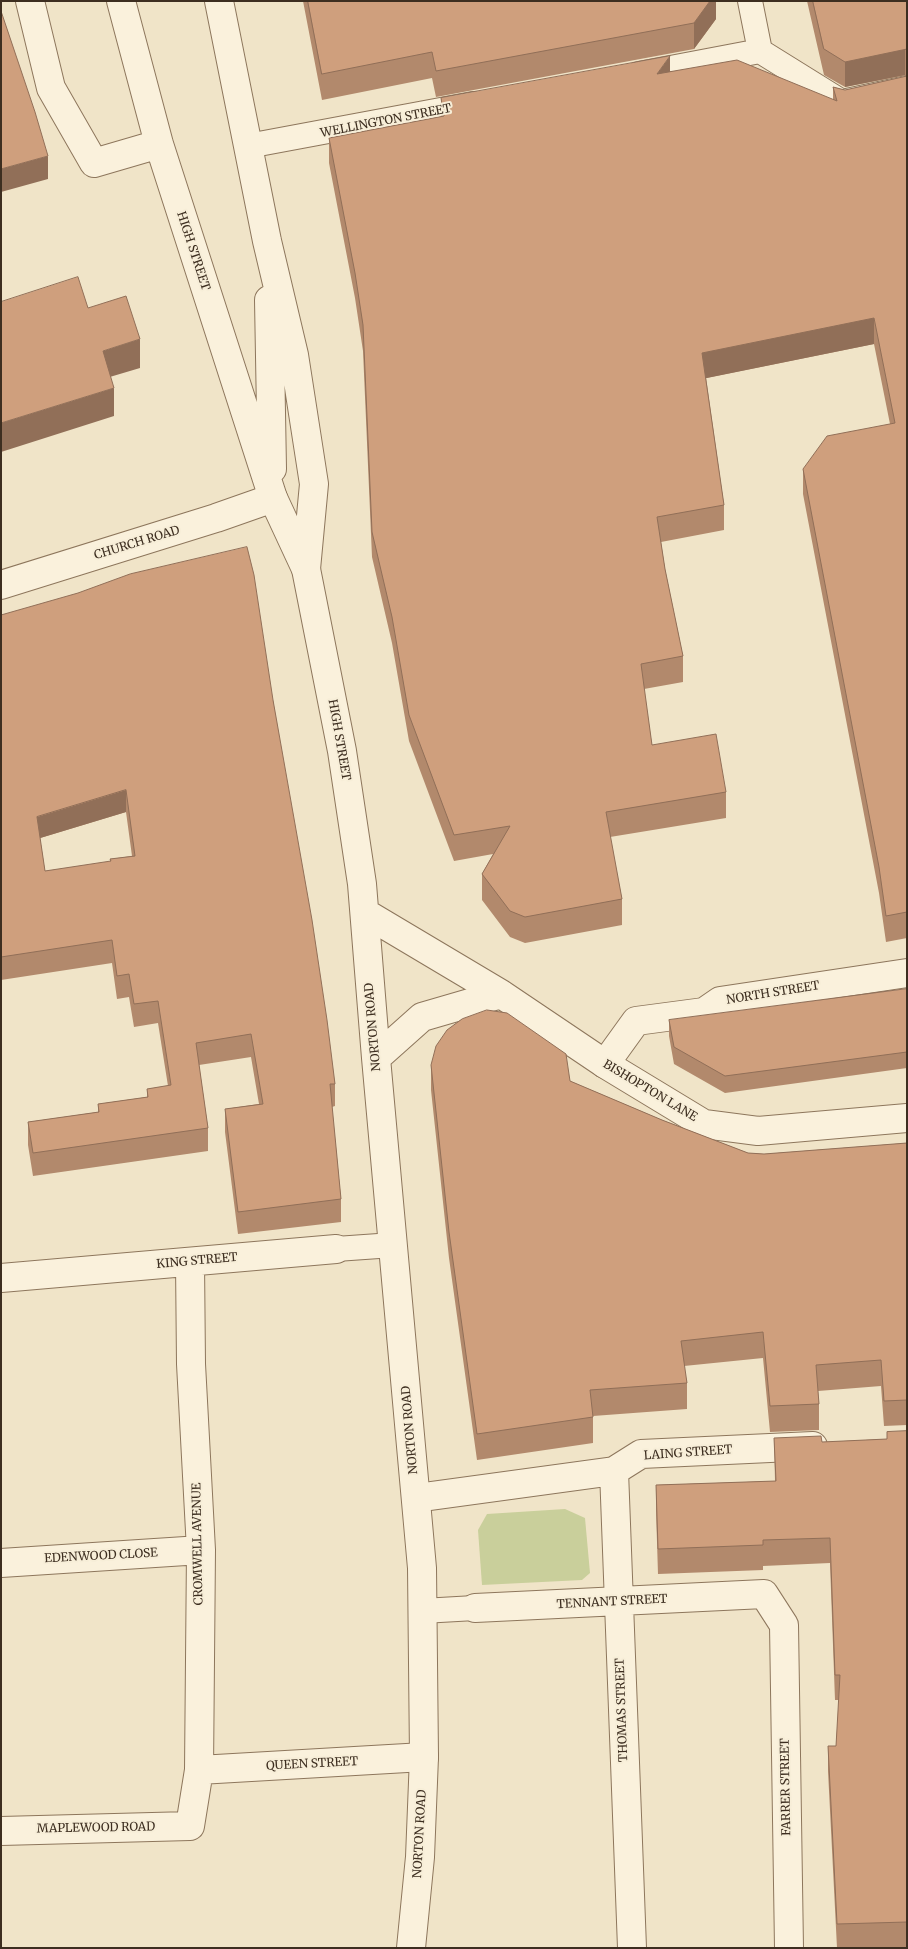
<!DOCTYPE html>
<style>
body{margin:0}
#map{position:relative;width:908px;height:1949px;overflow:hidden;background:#f0e4c8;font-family:Merriweather,serif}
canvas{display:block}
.frame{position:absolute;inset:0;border:2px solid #3d2e20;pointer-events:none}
</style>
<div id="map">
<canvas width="908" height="1949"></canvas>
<div class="frame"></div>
</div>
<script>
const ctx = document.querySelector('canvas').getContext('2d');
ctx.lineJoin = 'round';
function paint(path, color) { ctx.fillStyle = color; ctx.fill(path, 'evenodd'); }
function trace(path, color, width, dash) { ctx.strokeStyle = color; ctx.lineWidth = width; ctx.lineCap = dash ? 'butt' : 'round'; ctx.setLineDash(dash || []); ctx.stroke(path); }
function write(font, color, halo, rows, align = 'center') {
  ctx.font = font + ' Merriweather,serif'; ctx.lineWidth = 4; ctx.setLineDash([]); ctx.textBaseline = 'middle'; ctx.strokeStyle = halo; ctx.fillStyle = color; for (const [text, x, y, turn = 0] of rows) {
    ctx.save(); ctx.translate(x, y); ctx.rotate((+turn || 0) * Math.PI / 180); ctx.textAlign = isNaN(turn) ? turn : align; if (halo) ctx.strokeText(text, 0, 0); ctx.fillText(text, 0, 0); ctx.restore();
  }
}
paint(new Path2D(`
 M 565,1509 L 585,1518 L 590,1573 L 582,1580 L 482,1585 L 478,1530 L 487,1514 Z`), '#c9cf9b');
const pedestrian = new Path2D(`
 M 750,1 L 760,51 L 842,102 L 907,88
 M 639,74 L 760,51
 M 248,146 L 473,104
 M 336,1249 L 393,1245
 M 422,1611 L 475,1608`);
const minor = new Path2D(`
 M 30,1 L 51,88 L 94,163 L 159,144
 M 121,1 L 159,144 L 273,498
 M 219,1 L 267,241 L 294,355 L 314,484 L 306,569
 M 269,300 L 272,469
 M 605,1064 L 636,1021 L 704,1012 L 720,1001 L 907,973
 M 1,1278 L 336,1249
 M 614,1471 L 632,1948
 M 416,1498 L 614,1471 L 641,1454 L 813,1446
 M 1,1563 L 201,1550
 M 475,1608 L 764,1594 L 784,1625 L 789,1948
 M 199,1770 L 424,1757
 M 1,1831 L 190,1826 L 199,1770 L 201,1550 L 191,1364 L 190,1262`);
const tertiary = new Path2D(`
 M 1,585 L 216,518 L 273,498 L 306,569 L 342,751 L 362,884 L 376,1058 L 422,1568 L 424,1757 L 420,1857 L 411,1948
 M 365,913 L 501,994 L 605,1064 L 704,1124 L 758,1131 L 907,1118
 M 376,1058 L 422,1017 L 501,994`);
trace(pedestrian, '#8d765c', 26);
trace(minor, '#8d765c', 30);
trace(tertiary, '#8d765c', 30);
trace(pedestrian, '#faf1dc', 24);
trace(minor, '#faf1dc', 28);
trace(tertiary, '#faf1dc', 28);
paint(new Path2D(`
 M 303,1 L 716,1 L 716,19 L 694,49 L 436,97 L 432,78 L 322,100 Z
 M 807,1 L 907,1 L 907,75 L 845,87 L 824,75 Z
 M 670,71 L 833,100 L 833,87 L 845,90 L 907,76 L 907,938 L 886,942 L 879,893 L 803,494 L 803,469 L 890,424 L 874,344 L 706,378 L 724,505 L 724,530 L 661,542 L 665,569 L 683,656 L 683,682 L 644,689 L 652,745 L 726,792 L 726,818 L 610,837 L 622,899 L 622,925 L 525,943 L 510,937 L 482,900 L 482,874 L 493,854 L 454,861 L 409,741 L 392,643 L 372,557 L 363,351 L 355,298 L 329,163 L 329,138 L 441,117 L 441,98 Z
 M 1,615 L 273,700 L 335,1084 L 335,1106 L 332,1107 L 341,1199 L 341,1222 L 238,1234 L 225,1132 L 225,1109 L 259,1104 L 251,1057 L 199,1065 L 208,1128 L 208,1151 L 33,1176 L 28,1145 L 28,1122 L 98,1112 L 98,1104 L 147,1097 L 147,1089 L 168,1086 L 158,1023 L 134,1027 L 129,997 L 117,999 L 112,963 L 1,980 ZM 126,812 L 132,856 L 110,859 L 110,862 L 45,871 L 40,838 Z
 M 907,989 L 907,1068 L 725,1093 L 674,1064 L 669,1036 L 669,1020 Z
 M 431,1065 L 570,1081 L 662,1120 L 748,1153 L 764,1154 L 907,1143 L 907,1425 L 884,1426 L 881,1386 L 818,1391 L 819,1404 L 819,1430 L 770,1432 L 763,1358 L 684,1366 L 687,1383 L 687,1409 L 593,1416 L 593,1443 L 477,1460 L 449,1258 L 431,1090 Z
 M 907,1431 L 907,1948 L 837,1948 L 828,1771 L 828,1746 L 836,1746 L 839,1700 L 835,1700 L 830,1563 L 763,1566 L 763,1570 L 658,1574 L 656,1510 L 656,1485 L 775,1481 L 774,1438 L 822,1442 L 887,1439 L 887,1432 Z`), '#b2896c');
paint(new Path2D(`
 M 710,1 L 716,1 L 716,19 L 694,49 L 694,23 Z
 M 905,49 L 905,75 L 845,87 L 845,62 Z
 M 670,56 L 670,82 L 657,74 Z
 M 48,156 L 48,179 L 1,192 L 1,169 Z
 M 874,318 L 874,344 L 702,379 L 702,353 Z
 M 140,339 L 140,368 L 103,379 L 103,351 Z
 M 114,388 L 114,416 L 1,452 L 1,423 Z
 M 126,790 L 126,812 L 37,839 L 37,817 Z`), '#916f58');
const building = new Path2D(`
 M 308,1 L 710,1 L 694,23 L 436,71 L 432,52 L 322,74 Z
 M 813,1 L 907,1 L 907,49 L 845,62 L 824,49 Z
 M 1,11 L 35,112 L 48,156 L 1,169 Z
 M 670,56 L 657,74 L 737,60 L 837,101 L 833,87 L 845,90 L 907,76 L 907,912 L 886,916 L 879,867 L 803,469 L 827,436 L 895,423 L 874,318 L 702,353 L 724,505 L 657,517 L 665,569 L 683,656 L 641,664 L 652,745 L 716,734 L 726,792 L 606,812 L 622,899 L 525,917 L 510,911 L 482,874 L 510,826 L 454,835 L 409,715 L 392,617 L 372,532 L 363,325 L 355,273 L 329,138 L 444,116 L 441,98 Z
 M 78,277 L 88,308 L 126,296 L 140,339 L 103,351 L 114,388 L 1,423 L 1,302 Z
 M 247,547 L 254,575 L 273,700 L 312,920 L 327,1020 L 335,1084 L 330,1084 L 341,1199 L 238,1212 L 225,1109 L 263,1104 L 251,1034 L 196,1043 L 208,1128 L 33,1153 L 28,1122 L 99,1112 L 98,1104 L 148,1097 L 147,1089 L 171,1085 L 158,1001 L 134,1004 L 129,974 L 117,976 L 112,940 L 1,957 L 1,615 L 78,593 L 130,574 ZM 126,790 L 135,856 L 110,859 L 111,861 L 45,871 L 37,817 Z
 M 907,989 L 907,1052 L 725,1076 L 674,1047 L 669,1020 Z
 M 487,1010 L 507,1013 L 566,1054 L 570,1081 L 662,1120 L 748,1153 L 764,1154 L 907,1143 L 907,1400 L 884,1401 L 881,1360 L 816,1365 L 819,1404 L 770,1406 L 763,1332 L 681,1341 L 687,1383 L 590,1390 L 593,1417 L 477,1434 L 449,1232 L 431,1065 L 436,1046 L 447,1030 L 462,1019 Z
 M 907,1431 L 907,1922 L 837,1924 L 828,1746 L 836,1746 L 840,1675 L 835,1675 L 830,1538 L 763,1540 L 763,1545 L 658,1549 L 656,1485 L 776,1481 L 774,1438 L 821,1436 L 822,1442 L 887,1439 L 887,1432 Z`);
paint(building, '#cf9f7d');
trace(building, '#916f58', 1);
write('12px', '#3d2e20', '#f7eed8', [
 ["WELLINGTON STREET",386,121,-11],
 ["HIGH STREET",193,251,72],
 ["CHURCH ROAD",137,543,-17],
 ["HIGH STREET",339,740,80],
 ["NORTH STREET",773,993,-9],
 ["NORTON ROAD",373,1027,-95],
 ["BISHOPTON LANE",650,1091,31],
 ["KING STREET",197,1261,-5],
 ["NORTON ROAD",410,1430,-95],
 ["LAING STREET",688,1453,-4],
 ["CROMWELL AVENUE",198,1544,-91],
 ["EDENWOOD CLOSE",101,1556,-3],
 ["TENNANT STREET",612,1602,-3],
 ["THOMAS STREET",622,1710,-92],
 ["QUEEN STREET",312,1764,-3],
 ["FARRER STREET",786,1787,-91],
 ["MAPLEWOOD ROAD",96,1828,-1],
 ["NORTON ROAD",420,1834,-87]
]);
</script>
